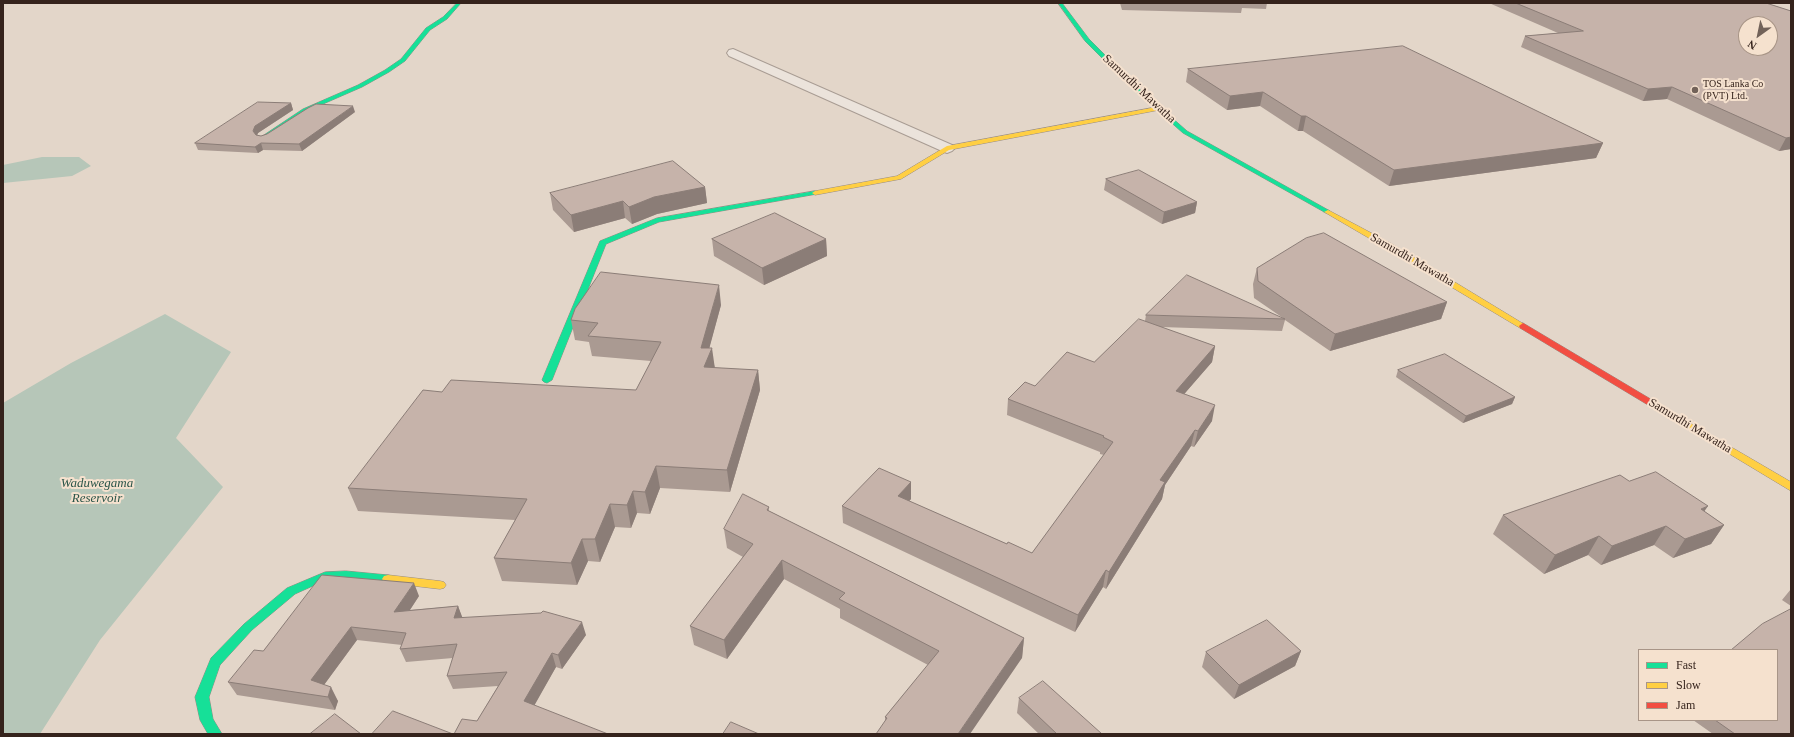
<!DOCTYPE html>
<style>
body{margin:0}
#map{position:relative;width:1794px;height:737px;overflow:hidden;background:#e3d6c9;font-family:"Times New Roman",serif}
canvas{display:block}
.frame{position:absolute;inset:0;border:4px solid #35231c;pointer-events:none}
.legend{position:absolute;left:1638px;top:649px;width:140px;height:72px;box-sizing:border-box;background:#f5e1ce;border:1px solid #a89587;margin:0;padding:5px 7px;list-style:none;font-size:12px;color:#35231c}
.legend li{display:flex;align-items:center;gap:8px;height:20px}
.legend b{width:20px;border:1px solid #a89587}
.north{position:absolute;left:1738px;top:16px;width:40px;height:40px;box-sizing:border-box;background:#f5e1ce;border:1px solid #a89587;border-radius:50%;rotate:213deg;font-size:11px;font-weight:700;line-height:16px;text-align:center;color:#35231c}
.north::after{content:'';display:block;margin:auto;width:14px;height:18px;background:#726259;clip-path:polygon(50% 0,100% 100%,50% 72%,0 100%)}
</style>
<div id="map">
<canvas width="1794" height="737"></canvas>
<div class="frame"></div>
<ul class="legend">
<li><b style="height:5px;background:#16e098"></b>Fast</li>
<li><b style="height:5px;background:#ffcf43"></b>Slow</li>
<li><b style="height:5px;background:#f24e42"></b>Jam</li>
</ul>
<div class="north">N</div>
</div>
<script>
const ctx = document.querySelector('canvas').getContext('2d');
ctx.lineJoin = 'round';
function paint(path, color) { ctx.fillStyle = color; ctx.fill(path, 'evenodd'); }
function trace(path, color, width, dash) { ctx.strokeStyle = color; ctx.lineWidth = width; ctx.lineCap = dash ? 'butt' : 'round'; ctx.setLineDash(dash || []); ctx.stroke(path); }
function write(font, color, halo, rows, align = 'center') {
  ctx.font = font + ' "Times New Roman",serif'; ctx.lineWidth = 4; ctx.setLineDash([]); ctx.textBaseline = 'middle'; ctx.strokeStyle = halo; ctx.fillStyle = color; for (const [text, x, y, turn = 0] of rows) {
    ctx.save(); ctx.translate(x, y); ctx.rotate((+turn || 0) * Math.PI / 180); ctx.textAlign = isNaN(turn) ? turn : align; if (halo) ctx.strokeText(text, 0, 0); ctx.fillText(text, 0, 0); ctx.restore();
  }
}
paint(new Path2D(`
 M 42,157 L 79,157 L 91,166 L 72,176 L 3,183 L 3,165 Z
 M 165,314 L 231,352 L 176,438 L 223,487 L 100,640 L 40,734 L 3,734 L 3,403 L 71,363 Z`), '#b6c6b8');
const street = new Path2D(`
 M 733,49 L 952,145 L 955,148 L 952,151 L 947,153 L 942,151 L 729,56 L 727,53 L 729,50 Z`);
const fast = new Path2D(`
 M 457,3 L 461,3 L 447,19 L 430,30 L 405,61 L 389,72 L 362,87 L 307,111 L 266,138 L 261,137 L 303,109 L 358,85 L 385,70 L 401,59 L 426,28 L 443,17 Z
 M 1058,3 L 1062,3 L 1089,39 L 1137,87 L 1187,131 L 1330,211 L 1330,213 L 1326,213 L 1183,133 L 1133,89 L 1085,41 Z
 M 815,191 L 818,193 L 817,194 L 659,222 L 606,244 L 552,380 L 547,383 L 544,382 L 542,380 L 600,241 L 657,218 Z
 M 346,571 L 388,575 L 392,576 L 394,579 L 392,582 L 388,583 L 346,579 L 326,580 L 295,594 L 252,630 L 220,665 L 209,697 L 213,719 L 222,734 L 208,734 L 200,720 L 195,697 L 211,658 L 244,624 L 287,588 L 325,572 Z`);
const slow = new Path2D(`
 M 1157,107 L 1160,109 L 1159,110 L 949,150 L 901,179 L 815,195 L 812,193 L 815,191 L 897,176 L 947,146 Z
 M 1328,210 L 1392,244 L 1527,326 L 1523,329 L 1520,328 L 1386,248 L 1326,213 L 1324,212 Z
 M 1666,409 L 1791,482 L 1791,491 L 1663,414 L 1661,412 Z
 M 388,575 L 440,581 L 444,582 L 446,585 L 444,588 L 440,589 L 388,583 L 384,582 L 382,579 L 384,576 Z`);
const jam = new Path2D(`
 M 1523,323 L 1669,410 L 1671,412 L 1666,415 L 1663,414 L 1520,328 L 1519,326 Z`);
trace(street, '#a89c93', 2);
trace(fast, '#978b83', 1);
trace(slow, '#978b83', 1);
trace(jam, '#978b83', 1);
paint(street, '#ebe3db');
paint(fast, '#16e098');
paint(slow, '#ffcf43');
paint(jam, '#f24e42');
paint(new Path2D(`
 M 1120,3 L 1267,3 L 1266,9 L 1242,8 L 1241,13 L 1122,10 Z
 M 1489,3 L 1766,3 L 1791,11 L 1791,149 L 1779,151 L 1667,99 L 1643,101 L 1521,47 L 1525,36 L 1558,33 Z
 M 1188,69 L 1603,143 L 1596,158 L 1389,186 L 1303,131 L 1298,131 L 1260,106 L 1227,110 L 1186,82 Z
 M 291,103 L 293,110 L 258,133 L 257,135 L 261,136 L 267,134 L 355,112 L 302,151 L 263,150 L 258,153 L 198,150 L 195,143 Z
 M 1106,179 L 1197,202 L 1195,213 L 1162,224 L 1104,190 Z
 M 705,187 L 707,203 L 657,214 L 632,224 L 625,218 L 574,232 L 553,210 L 550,193 Z
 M 712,239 L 826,239 L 827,256 L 764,285 L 714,256 Z
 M 1257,268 L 1447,302 L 1441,319 L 1330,351 L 1285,320 L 1282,331 L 1161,327 L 1215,346 L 1212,362 L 1184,394 L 1212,421 L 1194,447 L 1191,446 L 1165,485 L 1162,499 L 1106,589 L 1103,587 L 1075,632 L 843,523 L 842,506 L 911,482 L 911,499 L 909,501 L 1007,544 L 1032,553 L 1104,455 L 1100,454 L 1100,452 L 1007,415 L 1008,399 L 1035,386 L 1094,362 L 1145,321 L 1146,315 L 1283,318 L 1254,298 L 1253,284 Z
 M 721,305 L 709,348 L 715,368 L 758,370 L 760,390 L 730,492 L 660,488 L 650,514 L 637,513 L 631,528 L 615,527 L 600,562 L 588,561 L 577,585 L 502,581 L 494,558 L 515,520 L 358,511 L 348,488 L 442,392 L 636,390 L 651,361 L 592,356 L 589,342 L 575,340 L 571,320 Z
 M 1398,370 L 1515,397 L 1512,404 L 1463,423 L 1396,377 Z
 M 1629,481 L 1704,511 L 1724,525 L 1711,544 L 1673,558 L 1654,545 L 1601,565 L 1588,555 L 1544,574 L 1493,534 L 1503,515 Z
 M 769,507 L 769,511 L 1024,638 L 1022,658 L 885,721 L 885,717 L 928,665 L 840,618 L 840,609 L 784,579 L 727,659 L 694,645 L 690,626 L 743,557 L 727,548 L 724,529 Z
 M 1791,589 L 1791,606 L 1782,600 Z
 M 419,596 L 410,610 L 458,606 L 462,618 L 586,635 L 562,669 L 556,667 L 534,705 L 477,721 L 498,686 L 453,689 L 447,676 L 453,658 L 406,662 L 400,649 L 402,645 L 357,640 L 324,685 L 338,701 L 335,710 L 237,695 L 228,682 L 263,651 Z
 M 1301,651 L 1295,666 L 1234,699 L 1202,667 L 1206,652 Z
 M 1019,698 L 1102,734 L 1039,734 L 1017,713 Z
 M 1693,720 L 1777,720 L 1791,734 L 1713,734 Z`), '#aa9a92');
paint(new Path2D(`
 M 1672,87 L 1667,99 L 1643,101 L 1648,89 Z
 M 1263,92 L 1260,106 L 1227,110 L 1230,96 Z
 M 291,103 L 293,110 L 258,133 L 256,138 L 253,131 L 255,126 Z
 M 353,106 L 355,112 L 302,151 L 299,144 Z
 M 1301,116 L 1306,116 L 1303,131 L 1298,131 Z
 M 1791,137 L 1791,149 L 1779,151 L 1786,138 Z
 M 261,143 L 263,150 L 258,153 L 255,147 Z
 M 1603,143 L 1596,158 L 1389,186 L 1394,170 Z
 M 705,187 L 707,203 L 657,214 L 632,224 L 629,207 L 654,197 Z
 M 623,201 L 625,218 L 574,232 L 571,215 Z
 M 1197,202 L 1195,213 L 1162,224 L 1164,212 Z
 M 826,239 L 827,256 L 764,285 L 762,268 Z
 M 719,285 L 721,305 L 704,368 L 701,348 Z
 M 1447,302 L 1441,319 L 1330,351 L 1335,334 Z
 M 1215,346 L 1212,362 L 1173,407 L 1176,391 Z
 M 712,348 L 715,369 L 704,367 Z
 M 758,370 L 760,390 L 730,492 L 727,470 Z
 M 1515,397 L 1512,404 L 1463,423 L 1466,416 Z
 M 1215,405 L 1212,421 L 1194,447 L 1198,431 Z
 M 1195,430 L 1191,446 L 1165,485 L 1162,499 L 1106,589 L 1109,572 L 1160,480 Z
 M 656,466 L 660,488 L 650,514 L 645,492 Z
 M 911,482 L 911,499 L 898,513 L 898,496 Z
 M 633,491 L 637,513 L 631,528 L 627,505 Z
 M 610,504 L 615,527 L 600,562 L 595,539 Z
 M 1708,506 L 1695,525 L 1701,509 Z
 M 1724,525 L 1711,544 L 1673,558 L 1685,539 Z
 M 1666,526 L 1654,545 L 1601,565 L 1612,546 Z
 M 1599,536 L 1588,555 L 1544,574 L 1555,555 Z
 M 582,539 L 588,561 L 577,585 L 571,563 Z
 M 782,560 L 784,579 L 727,659 L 724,640 Z
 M 1106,570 L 1103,587 L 1075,632 L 1078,615 Z
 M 414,583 L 419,596 L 400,625 L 394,612 Z
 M 458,606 L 463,619 L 454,618 Z
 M 582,622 L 586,635 L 562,669 L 558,655 Z
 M 351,627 L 357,640 L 318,693 L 311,680 Z
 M 1024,638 L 1022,658 L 970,734 L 958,734 Z
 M 1301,651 L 1295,666 L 1234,699 L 1239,685 Z
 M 552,653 L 556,667 L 529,715 L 524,701 Z
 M 331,687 L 338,701 L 335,710 L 328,697 Z`), '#8b7d77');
const building = new Path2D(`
 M 1516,3 L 1766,3 L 1791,11 L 1791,137 L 1786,138 L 1672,87 L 1648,89 L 1525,36 L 1583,31 ZM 1746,24 L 1770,24 L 1770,48 L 1746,48 Z
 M 1403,46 L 1603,143 L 1394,170 L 1306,116 L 1301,116 L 1263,92 L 1230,96 L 1188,69 Z
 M 258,102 L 291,103 L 255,126 L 253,131 L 256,135 L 261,136 L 267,134 L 308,108 L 316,104 L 353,106 L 299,144 L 261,143 L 255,147 L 195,143 Z
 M 673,161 L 705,187 L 654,197 L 629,207 L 623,201 L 571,215 L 550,193 Z
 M 1139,170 L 1197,202 L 1164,212 L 1106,179 Z
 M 775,213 L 826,239 L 762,268 L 712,239 Z
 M 1324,233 L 1447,302 L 1335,334 L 1258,281 L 1257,268 L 1306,238 Z
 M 601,272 L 719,285 L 701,348 L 712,348 L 704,367 L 758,370 L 727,470 L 656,466 L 645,492 L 633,491 L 627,505 L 610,504 L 595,539 L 582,539 L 571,563 L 494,558 L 527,499 L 348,488 L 423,390 L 442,392 L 451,380 L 636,390 L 661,342 L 588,336 L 598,323 L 571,320 L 575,309 Z
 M 1187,275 L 1285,319 L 1146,315 Z
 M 1139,319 L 1215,346 L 1176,391 L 1215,405 L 1198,431 L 1195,430 L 1160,480 L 1165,482 L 1109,572 L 1106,570 L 1078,615 L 842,506 L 879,468 L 911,482 L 898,496 L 1007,544 L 1008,542 L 1032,553 L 1113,442 L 1103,437 L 1104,436 L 1008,399 L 1025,382 L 1035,386 L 1067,352 L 1094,362 Z
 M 1445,354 L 1515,397 L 1466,416 L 1398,370 Z
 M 1656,472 L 1708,506 L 1701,509 L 1724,525 L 1685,539 L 1666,526 L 1612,546 L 1599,536 L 1555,555 L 1503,515 L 1620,475 L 1629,481 Z
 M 743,494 L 769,507 L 767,510 L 1024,638 L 958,734 L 876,734 L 887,718 L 885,717 L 939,651 L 839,599 L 845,593 L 782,560 L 724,640 L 690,626 L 753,544 L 724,529 Z
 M 322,575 L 414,583 L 394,612 L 458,606 L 454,618 L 541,613 L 543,611 L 582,622 L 558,655 L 552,653 L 524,701 L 608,734 L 454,734 L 462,719 L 477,721 L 507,672 L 447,676 L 457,644 L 400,649 L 406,633 L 351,627 L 311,680 L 331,687 L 328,697 L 228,682 L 254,650 L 263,651 Z
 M 1791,609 L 1791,734 L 1735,734 L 1715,720 L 1777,720 L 1777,650 L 1731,650 L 1762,624 Z
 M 1267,620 L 1301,651 L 1239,685 L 1206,652 Z
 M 1043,681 L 1102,734 L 1057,734 L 1019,698 Z
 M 393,711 L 453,734 L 372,734 Z
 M 335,714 L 361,734 L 310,734 Z
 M 731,722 L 759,734 L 723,734 Z`);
paint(building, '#c6b3aa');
trace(building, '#8b7d77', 1);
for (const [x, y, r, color] of [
 [1695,90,4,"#726259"]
]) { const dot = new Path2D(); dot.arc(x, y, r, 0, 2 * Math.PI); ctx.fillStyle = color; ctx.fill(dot); trace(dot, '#f5e1ce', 1.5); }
write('10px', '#35231c', '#f5e1ce', [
 ["TOS Lanka Co",1703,84],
 ["(PVT) Ltd.",1703,96]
], 'left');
write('12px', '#35231c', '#f5e1ce', [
 ["Samurdhi Mawatha",1139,89,43],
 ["Samurdhi Mawatha",1412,260,30],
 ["Samurdhi Mawatha",1690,426,31]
]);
write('italic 13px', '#2b5549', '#f5e1ce', [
 ["Waduwegama",97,484],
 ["Reservoir",97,499]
]);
</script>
